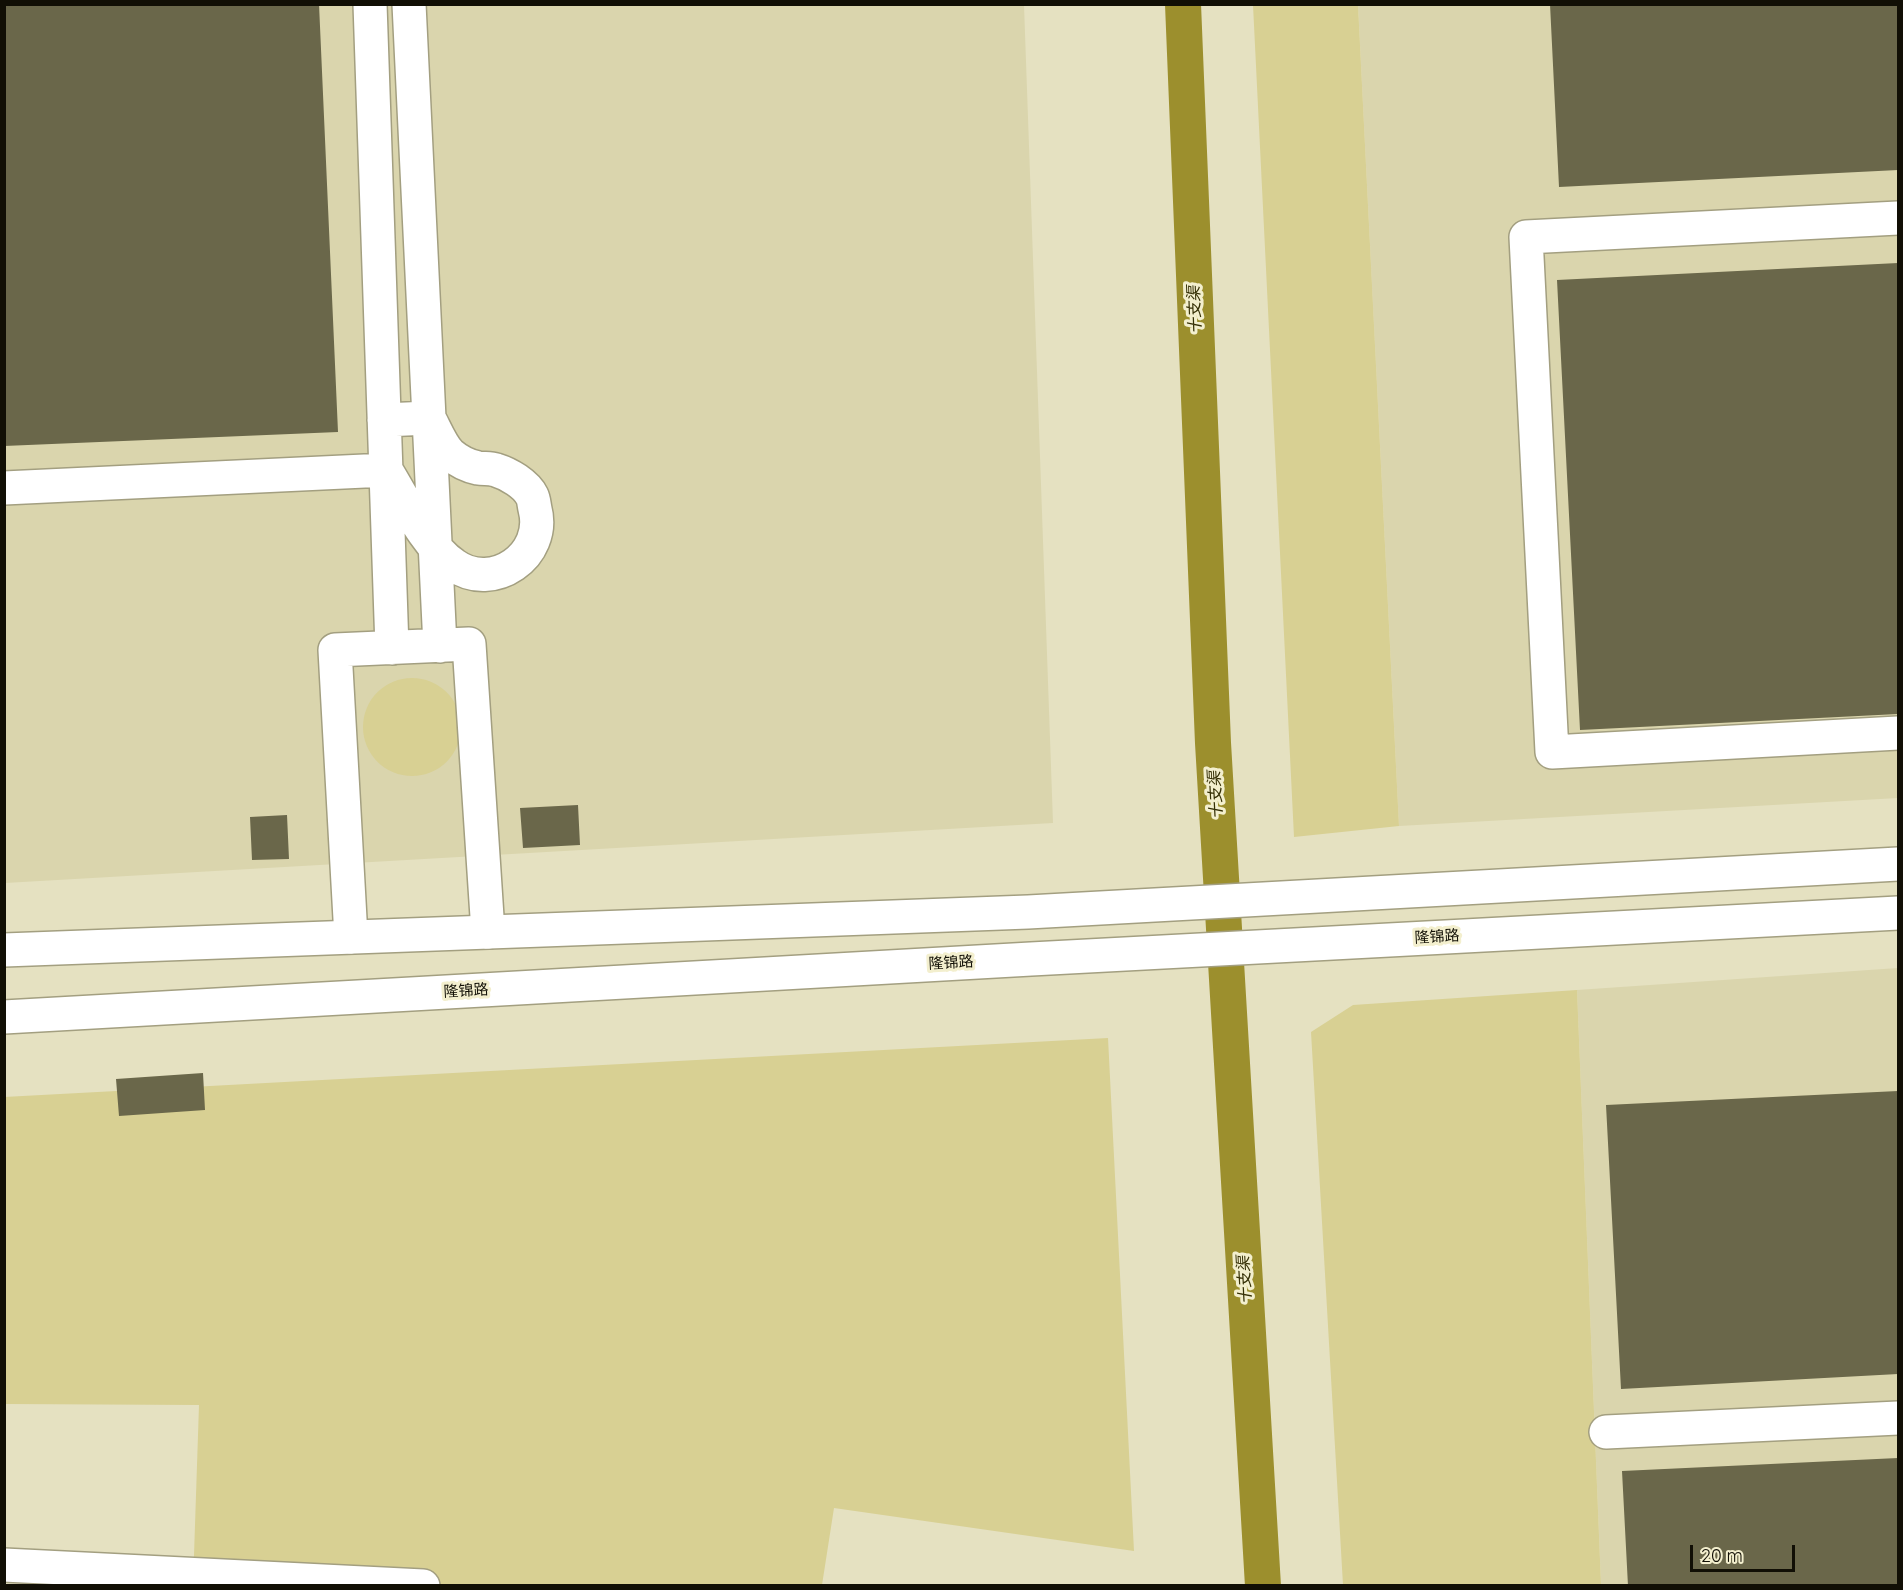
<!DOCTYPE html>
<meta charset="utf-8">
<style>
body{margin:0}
#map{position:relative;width:1903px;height:1590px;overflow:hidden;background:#e5e1c1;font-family:Quicksand,sans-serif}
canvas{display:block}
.frame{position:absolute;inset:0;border:6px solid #110f05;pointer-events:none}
.scale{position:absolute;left:1690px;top:1545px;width:105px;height:27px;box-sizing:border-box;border:3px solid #110f05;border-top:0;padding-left:8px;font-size:18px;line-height:21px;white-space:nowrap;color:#110f05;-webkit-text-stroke:4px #f3efce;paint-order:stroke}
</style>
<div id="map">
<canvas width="1903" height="1590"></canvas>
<div class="frame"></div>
<div class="scale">20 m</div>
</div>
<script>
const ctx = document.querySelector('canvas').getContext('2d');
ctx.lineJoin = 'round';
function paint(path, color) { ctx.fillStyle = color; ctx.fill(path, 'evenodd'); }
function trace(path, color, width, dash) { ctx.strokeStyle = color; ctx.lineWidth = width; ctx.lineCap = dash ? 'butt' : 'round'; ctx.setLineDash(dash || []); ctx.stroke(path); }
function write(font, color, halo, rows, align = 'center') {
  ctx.font = font + ' Quicksand,"Noto Sans SC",sans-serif'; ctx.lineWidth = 6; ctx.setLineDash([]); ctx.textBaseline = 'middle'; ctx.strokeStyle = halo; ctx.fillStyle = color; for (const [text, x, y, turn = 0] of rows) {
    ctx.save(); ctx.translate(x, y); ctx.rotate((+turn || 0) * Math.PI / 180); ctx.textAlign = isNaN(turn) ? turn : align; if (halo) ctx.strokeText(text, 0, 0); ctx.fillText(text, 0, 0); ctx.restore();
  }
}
paint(new Path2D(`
 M 5,5 L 1024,5 L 1053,823 L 5,883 Z
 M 1358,5 L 1898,5 L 1898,798 L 1399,826 Z
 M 1898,968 L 1898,1585 L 1601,1585 L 1577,990 Z`), '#dad5ad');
paint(new Path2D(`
 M 1253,5 L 1358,5 L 1399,826 L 1294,837 Z
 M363 727a49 49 0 1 1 98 0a49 49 0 1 1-98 0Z
 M 1577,990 L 1601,1585 L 1343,1585 L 1311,1032 L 1353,1005 Z
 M 1108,1038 L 1134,1551 L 834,1508 L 822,1585 L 193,1585 L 199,1405 L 5,1404 L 4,1097 Z`), '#d8d093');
trace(new Path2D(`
 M 1183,4 L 1213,743 L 1263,1586`), '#9c8f2d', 36);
paint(new Path2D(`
 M 4,4 L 319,4 L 338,432 L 4,446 Z
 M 1550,4 L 1898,4 L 1898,170 L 1559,187 Z
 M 1898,263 L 1898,714 L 1580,730 L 1557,280 Z
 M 578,805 L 580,845 L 523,848 L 520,808 Z
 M 287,815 L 289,859 L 252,860 L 250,817 Z
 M 203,1073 L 205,1110 L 119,1116 L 116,1079 Z
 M 1898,1091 L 1898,1374 L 1621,1389 L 1606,1105 Z
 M 1898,1458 L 1898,1586 L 1628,1586 L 1622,1471 Z`), '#6a674a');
const minor = new Path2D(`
 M 370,4 L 392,648
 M 409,4 L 440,646
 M 1898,218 L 1526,237 L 1552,752 L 1898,733
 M 4,488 L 386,470 C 404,499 426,546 454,565 C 493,593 547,555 535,509 C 534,505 534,500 532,496 C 526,484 509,474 496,470 C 490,468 484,469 478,468 C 468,466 457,460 450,454 C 441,445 435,429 429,418 L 384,420
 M 351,937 L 335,650 L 469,644 L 488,932
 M 1606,1432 L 1898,1418
 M 4,1565 L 423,1586`);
const major = new Path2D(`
 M 4,950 L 1028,912 L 1898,864
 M 4,1017 L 1031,959 L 1898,913`);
trace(minor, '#a39f80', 36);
trace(major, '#a39f80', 36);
trace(minor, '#fff', 33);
trace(major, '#fff', 33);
write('15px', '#110f05', '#f3efce', [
 ["隆锦路",1437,937,-3],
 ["隆锦路",951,963,-3],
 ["隆锦路",466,991,-3]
]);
write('italic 16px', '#342f05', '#f3efce', [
 ["十支渠",1195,310,-92],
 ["十支渠",1216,795,-93],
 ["十支渠",1245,1280,-93]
]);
</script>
